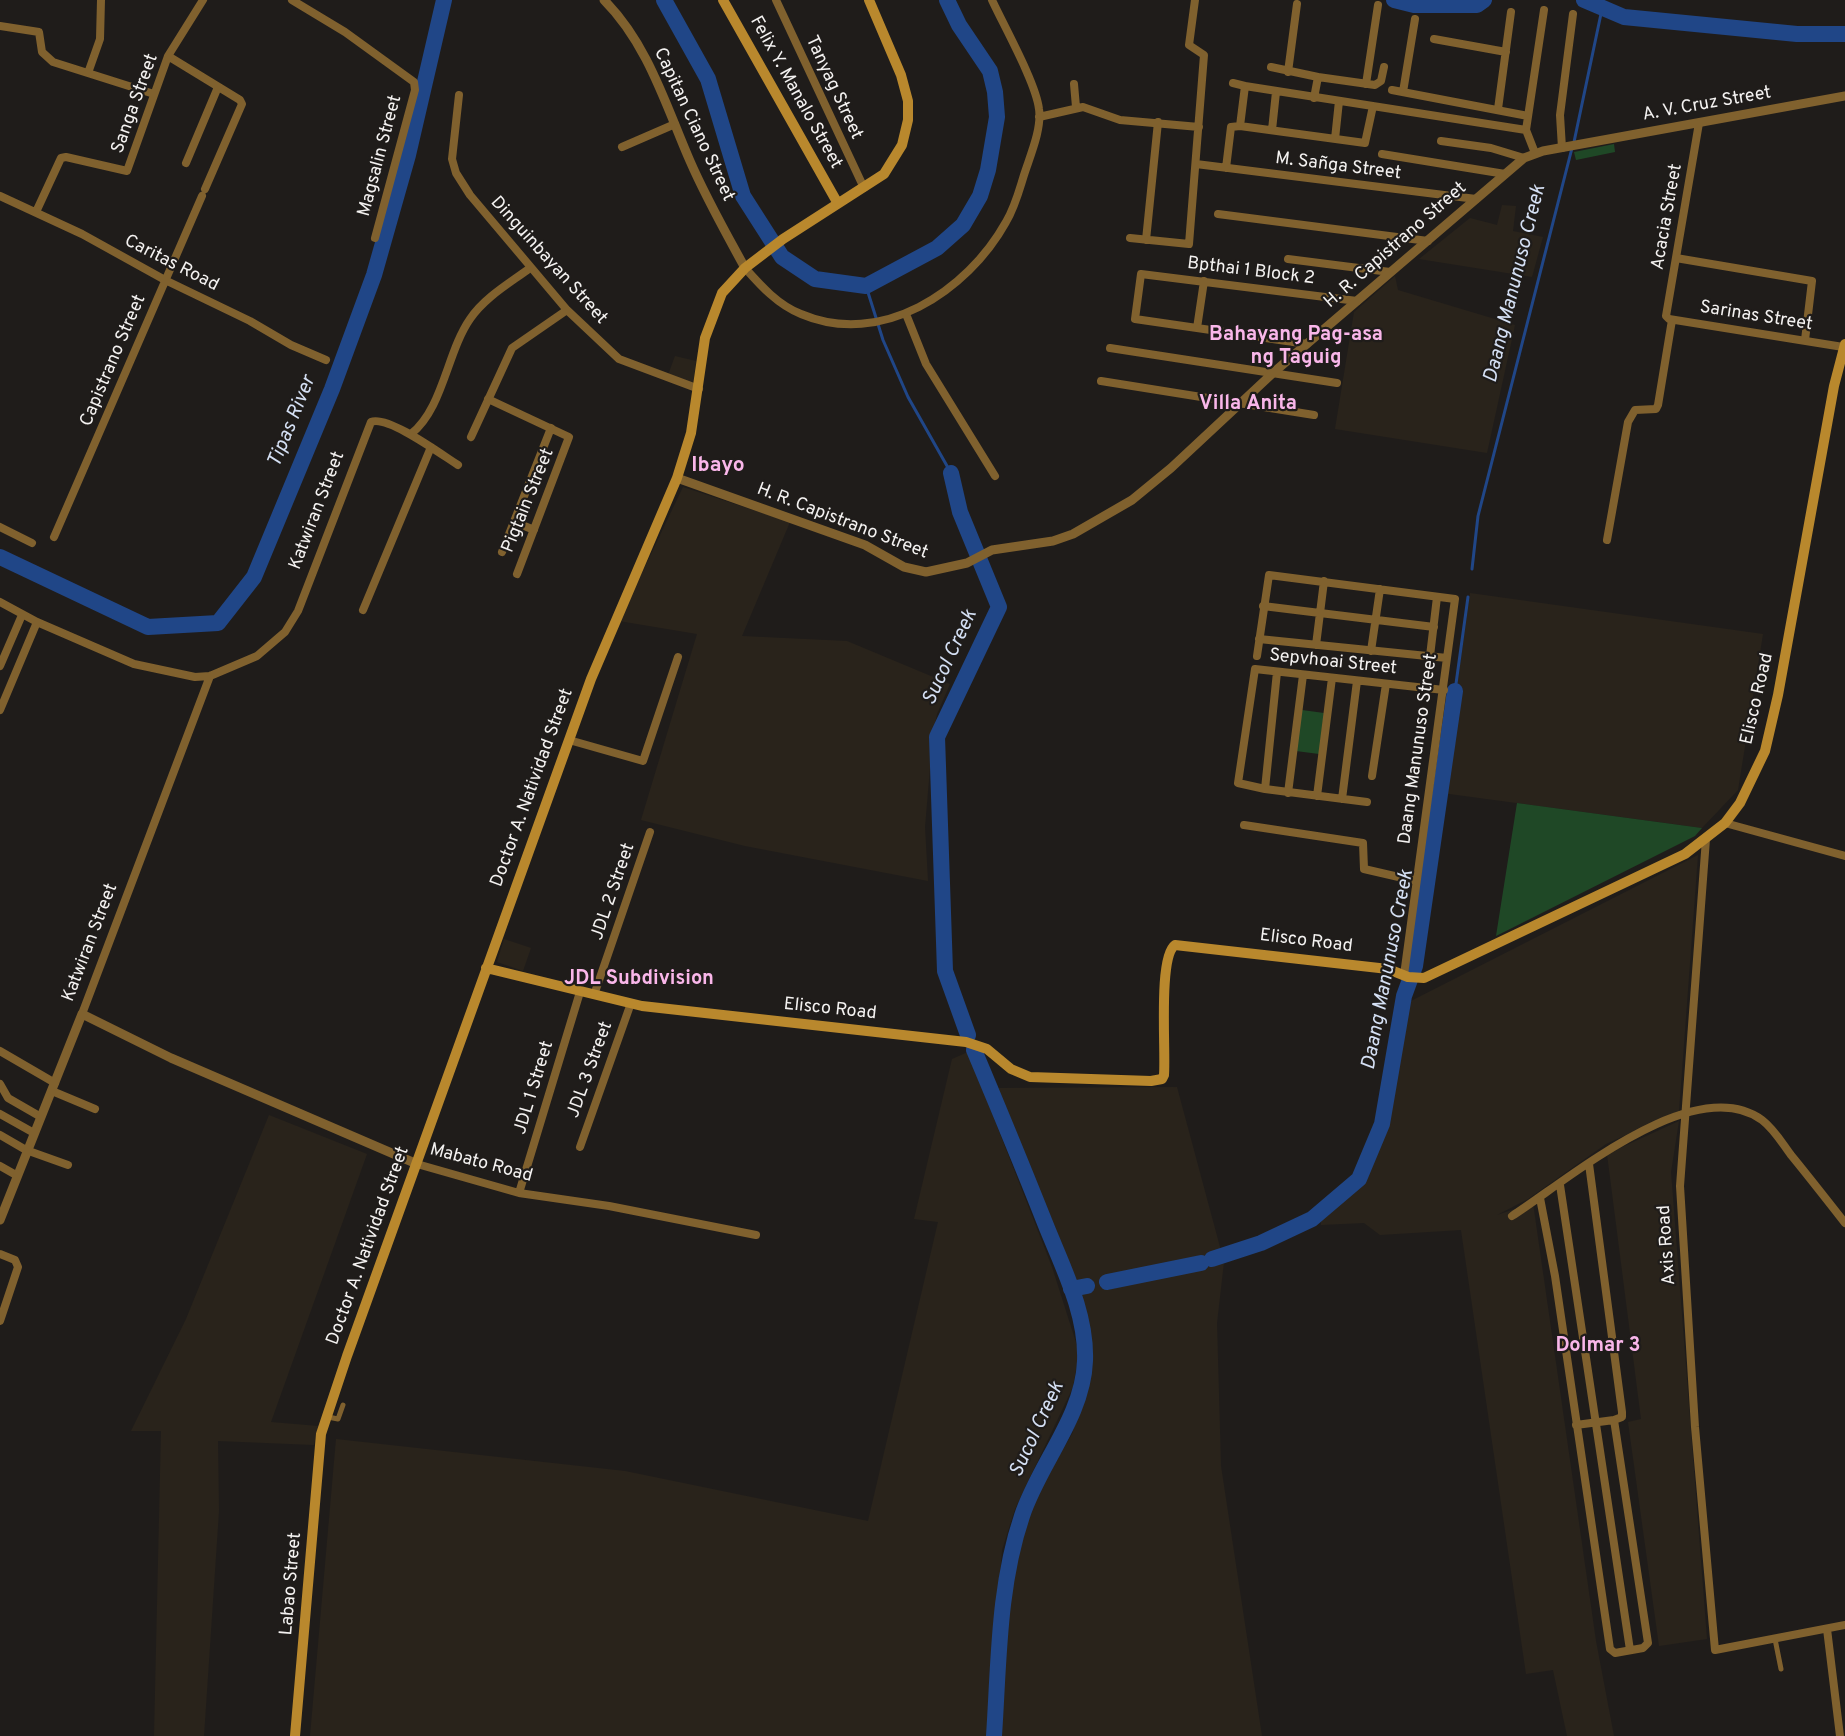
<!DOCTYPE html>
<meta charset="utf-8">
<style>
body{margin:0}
canvas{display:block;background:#1f1c1a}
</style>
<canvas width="1845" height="1736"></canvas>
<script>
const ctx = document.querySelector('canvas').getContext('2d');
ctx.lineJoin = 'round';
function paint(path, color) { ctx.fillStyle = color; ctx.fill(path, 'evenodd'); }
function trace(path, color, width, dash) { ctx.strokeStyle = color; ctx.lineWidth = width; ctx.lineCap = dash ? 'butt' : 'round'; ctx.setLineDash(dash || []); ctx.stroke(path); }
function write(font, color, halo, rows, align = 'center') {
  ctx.font = font + ' Overpass,sans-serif'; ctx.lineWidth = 4.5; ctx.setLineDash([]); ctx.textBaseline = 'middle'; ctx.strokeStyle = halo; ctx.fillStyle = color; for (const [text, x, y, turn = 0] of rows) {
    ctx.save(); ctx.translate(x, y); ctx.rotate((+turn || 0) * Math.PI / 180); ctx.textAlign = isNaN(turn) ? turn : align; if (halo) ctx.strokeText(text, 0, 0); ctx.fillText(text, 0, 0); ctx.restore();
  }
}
paint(new Path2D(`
 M 1502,205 L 1516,206 L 1513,231 L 1543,237 L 1532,277 L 1419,259 L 1470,218 L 1497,225 Z
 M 1395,276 L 1398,290 L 1515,325 L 1487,453 L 1335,429 L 1354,312 Z
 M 675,356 L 696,361 L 693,385 L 668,375 Z
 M 683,487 L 790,522 L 742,636 L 847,641 L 950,684 L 937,714 L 933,732 L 925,827 L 928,881 L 745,846 L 641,820 L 697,634 L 619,621 Z
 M 1470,593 L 1763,634 L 1738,790 L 1702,828 L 1442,793 Z
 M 1698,855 L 1679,1111 L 1606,1144 L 1528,1199 L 1497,1215 L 1533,1203 L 1596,1641 L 1614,1736 L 1567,1736 L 1553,1670 L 1526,1674 L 1461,1230 L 1380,1235 L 1364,1223 L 1321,1225 L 1321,1216 L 1365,1170 L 1384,1125 L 1407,1003 Z
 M 504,939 L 531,948 L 523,971 L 497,962 Z
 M 968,1052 L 1052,1267 L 1079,1352 L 1073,1387 L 1015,1509 L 1002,1550 L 988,1736 L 310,1736 L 336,1439 L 625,1471 L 868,1521 L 938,1222 L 914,1219 L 952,1059 Z
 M 1177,1087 L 1224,1262 L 1217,1323 L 1221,1466 L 1262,1736 L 998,1736 L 1003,1662 L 1017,1548 L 1039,1490 L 1072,1434 L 1082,1402 L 1091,1356 L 1079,1302 L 994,1088 Z
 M 269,1115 L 367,1154 L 271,1422 L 318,1426 L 314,1445 L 218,1441 L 219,1511 L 204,1736 L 154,1736 L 161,1431 L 131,1431 L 186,1319 Z
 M 1679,1121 L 1671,1172 L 1707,1639 L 1659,1646 L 1628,1422 L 1641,1419 L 1607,1154 Z`), '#29231b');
paint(new Path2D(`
 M 1614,144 L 1615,152 L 1576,160 L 1574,152 Z
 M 1302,710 L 1324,713 L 1319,754 L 1296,751 Z
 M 1517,803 L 1702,828 L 1695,836 L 1496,936 Z`), '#1f4826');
trace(new Path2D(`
 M 1574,142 L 1602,9
 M 866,286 L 883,340 L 908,397 L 951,473
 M 1472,569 L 1478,516 L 1572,148
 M 1455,691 L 1468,597`), '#204687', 3);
trace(new Path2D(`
 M 664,0 L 708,79 L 743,196 L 782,257 L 815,279 L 866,286 L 937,248 L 963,225 L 980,196 L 988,170 L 997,117 L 995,92 L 990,71 L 959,25 L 947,0
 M 1394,0 L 1414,5 L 1477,5 L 1484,0
 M 1584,0 L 1624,17 L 1797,34 L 1845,34
 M 951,473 L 960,512 L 999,607 L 937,737 L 945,971 L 968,1035
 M 0,557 L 148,627 L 218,623 L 254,577 L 332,389 L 374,275 L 408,155 L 444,0
 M 974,1050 C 998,1107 1022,1165 1045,1223 C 1062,1266 1087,1313 1085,1361 C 1083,1417 1039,1464 1022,1516 C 998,1587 999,1662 994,1736
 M 1212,1259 L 1261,1243 L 1312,1219 L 1359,1179 L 1382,1124 L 1404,996 L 1415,966 L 1455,691
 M 1107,1282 L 1201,1263
 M 1071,1289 L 1087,1286`), '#204687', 16);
trace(new Path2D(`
 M 328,1417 L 338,1419 L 343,1405
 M 1775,1639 L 1781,1669`), '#80612e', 5);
trace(new Path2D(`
 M 292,0 L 345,32 L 414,82 L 415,90 L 375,238
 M 776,0 L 864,188
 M 0,26 L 39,32 L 42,52 L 53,62 L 154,94
 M 1434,39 L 1506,52
 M 168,56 L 240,100 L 242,104 L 205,189
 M 1271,67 L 1318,77
 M 1288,72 L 1297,4
 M 88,73 L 100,39 L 101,0
 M 1233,83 L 1245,86
 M 1074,84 L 1076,107
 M 1366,84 L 1378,5
 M 1392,90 L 1528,116
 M 1403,92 L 1415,19
 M 459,95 L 452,159 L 456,173 L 470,195 L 567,310 L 619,359 L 699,389
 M 1314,98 L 1318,77 L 1375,85 L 1381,81 L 1384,67
 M 1498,109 L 1511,12
 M 1039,117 L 1083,107 L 1120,120 L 1199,127
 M 1699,123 L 1666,316 L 1669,319 L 1843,347
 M 1240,126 L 1365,143 L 1373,106
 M 1272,130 L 1276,92
 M 1335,139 L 1339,101
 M 1441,141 L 1491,148 L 1524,158
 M 622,147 L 675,124
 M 1562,148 L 1560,115 L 1573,14
 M 1535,153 L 1526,130 L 1544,10
 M 1382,154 L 1505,174
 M 186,163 L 218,87
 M 1196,164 L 1476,199
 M 1226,168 L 1231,127 L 1240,126 L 1245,86 L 1526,130
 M 0,196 L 82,234 L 165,280 L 250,321 L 291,345 L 326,360
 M 36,212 L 61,158 L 66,157 L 127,171 L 168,56 L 203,0
 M 1218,214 L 1428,241
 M 1130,238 L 1189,244 L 1204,55 L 1189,45 L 1195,0
 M 1146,240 L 1158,122
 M 1676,258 L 1812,281 L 1805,340
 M 1288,259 L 1390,272
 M 745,268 C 761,286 778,305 801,314 C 881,348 967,292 1006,222 C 1015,207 1019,191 1024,175 C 1030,156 1042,129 1039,109 C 1036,83 1004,26 992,0
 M 906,314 L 926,364 L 995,476
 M 1197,328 L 1204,281
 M 1307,344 L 1135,319 L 1141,274 L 1357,301
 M 1110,348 L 1337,383
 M 1101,381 L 1314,415
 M 488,399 L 569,437 L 517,574
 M 411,434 C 443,409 447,352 470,319 C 485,297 510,283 530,268
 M 471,437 L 512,348 L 567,310
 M 515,522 L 534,530
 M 0,527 L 32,543
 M 54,537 L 202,196
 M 1607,540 L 1628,422 L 1635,410 L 1656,409 L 1658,405 L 1672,320
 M 502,552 L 551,428
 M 0,602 L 37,622 L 134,664 L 195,677 L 210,676 L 257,656 L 285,632 L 298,611 L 371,422 C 388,415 442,455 458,465
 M 1263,606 L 1434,627
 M 363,610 L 431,447
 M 1259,639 L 1447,658
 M 1316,645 L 1324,581
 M 1371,651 L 1380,589
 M 1257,656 L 1269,575 L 1455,599 L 1404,975
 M 1430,656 L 1437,597
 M 0,666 L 22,615
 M 0,710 L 37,622
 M 569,740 L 643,761 L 678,657
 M 1372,776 L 1386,684
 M 1265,789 L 1277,672
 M 1288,793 L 1303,675
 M 1317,796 L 1332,678
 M 1342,799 L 1357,681
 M 1367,802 L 1265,789 L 1238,783 L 1255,669 L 1444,690
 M 1725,823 L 1845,856
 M 1244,825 L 1363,843 L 1364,869 L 1416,881
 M 1706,839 L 1680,1186 L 1695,1427 L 1715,1650 L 1845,1625
 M 594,995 L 650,832
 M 82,1014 L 210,676
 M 0,1051 L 55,1083
 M 0,1084 L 8,1098 L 41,1117
 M 52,1091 L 95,1109
 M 0,1114 L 34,1133
 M 0,1135 L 26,1150 L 68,1165
 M 580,1147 L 631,1003
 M 417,1164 L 519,1193 L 609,1206 L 756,1235
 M 0,1166 L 16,1175
 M 1560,1185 L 1630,1650
 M 519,1193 L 580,992
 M 1540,1198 L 1555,1276 L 1610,1649 L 1615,1653 L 1643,1648 L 1648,1643 L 1614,1420 L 1622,1417 L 1622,1412 L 1589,1164
 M 1512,1216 C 1568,1180 1694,1071 1762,1120 C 1774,1129 1782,1143 1791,1155 C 1809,1177 1827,1200 1845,1223
 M 0,1254 L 15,1260 L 18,1267 L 0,1321
 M 1576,1425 L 1614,1420
 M 1827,1629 L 1840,1736`), '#80612e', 8);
trace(new Path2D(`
 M 604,0 C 648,44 666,106 690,161 C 706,198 726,233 745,268
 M 677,478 L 865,545 L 904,567 L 926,572 L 967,563 L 992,550 L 1053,541 L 1073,534 L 1132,500 L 1171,468 L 1274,372 L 1524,158 L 1543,151 L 1845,96
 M 0,1220 L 82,1014 L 171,1058 L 417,1164`), '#80612e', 9);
trace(new Path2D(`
 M 723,0 L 837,202
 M 486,968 L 642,1006 L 966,1042 L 987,1049 L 1011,1069 L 1030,1077 L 1151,1081 L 1162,1079 L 1164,1075 C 1166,1051 1158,957 1175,945 L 1388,969 L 1408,977 L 1424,978 L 1685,854 L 1725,823 L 1740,803 L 1765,751 L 1778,695 L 1834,386 L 1845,344
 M 295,1736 L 321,1434 L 347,1356 L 591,679 L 677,478 L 691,433 L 705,338 L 722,293 L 745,268 L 783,239 L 884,174 L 902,145 L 908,120 L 908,101 L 901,75 L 869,0`), '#b9882d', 10);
write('18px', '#f4f2f1', '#1f1c1a', [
 ["Tanyag Street",833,88,65],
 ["Felix Y. Manalo Street",795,93,61],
 ["Sanga Street",136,104,-70],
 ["A. V. Cruz Street",1707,105,-10],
 ["Capitan Ciano Street",693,125,65],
 ["Magsalin Street",381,156,-75],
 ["M. Sañga Street",1338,167,7],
 ["Acacia Street",1668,217,-80],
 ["H. R. Capistrano Street",1396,246,-41],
 ["Dinguinbayan Street",548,261,48],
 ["Caritas Road",171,264,27],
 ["Bpthai 1 Block 2",1251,272,7],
 ["Sarinas Street",1756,317,9],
 ["Capistrano Street",114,361,-67],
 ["Pigtain Street",529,501,-68],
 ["Katwiran Street",318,511,-69],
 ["H. R. Capistrano Street",842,522,21],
 ["Sepvhoai Street",1333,663,6],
 ["Elisco Road",1758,699,-77],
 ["Daang Manunuso Street",1419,749,-82],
 ["Doctor A. Natividad Street",533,788,-70],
 ["JDL 2 Street",614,892,-71],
 ["Elisco Road",1306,942,7],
 ["Katwiran Street",91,943,-69],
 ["Elisco Road",830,1010,6],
 ["JDL 3 Street",591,1070,-70],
 ["JDL 1 Street",535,1088,-73],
 ["Mabato Road",481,1164,15],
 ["Axis Road",1668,1245,-94],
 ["Doctor A. Natividad Street",369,1246,-70],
 ["Labao Street",292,1584,-85]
]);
write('italic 20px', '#d5e0f4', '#1f1c1a', [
 ["Daang Manunuso Creek",1516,284,-76],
 ["Tipas River",293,422,-68],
 ["Sucol Creek",951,658,-65],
 ["Daang Manunuso Creek",1389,970,-79],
 ["Sucol Creek",1038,1430,-65]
]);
write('bold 20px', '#f9b6e9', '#1f1c1a', [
 ["Bahayang Pag-asa",1296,336],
 ["ng Taguig",1296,359],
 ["Villa Anita",1248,405],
 ["JDL Subdivision",639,980],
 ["Dolmar 3",1598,1347]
]);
write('bold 21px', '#f9b6e9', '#1f1c1a', [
 ["Ibayo",718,467]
]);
</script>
